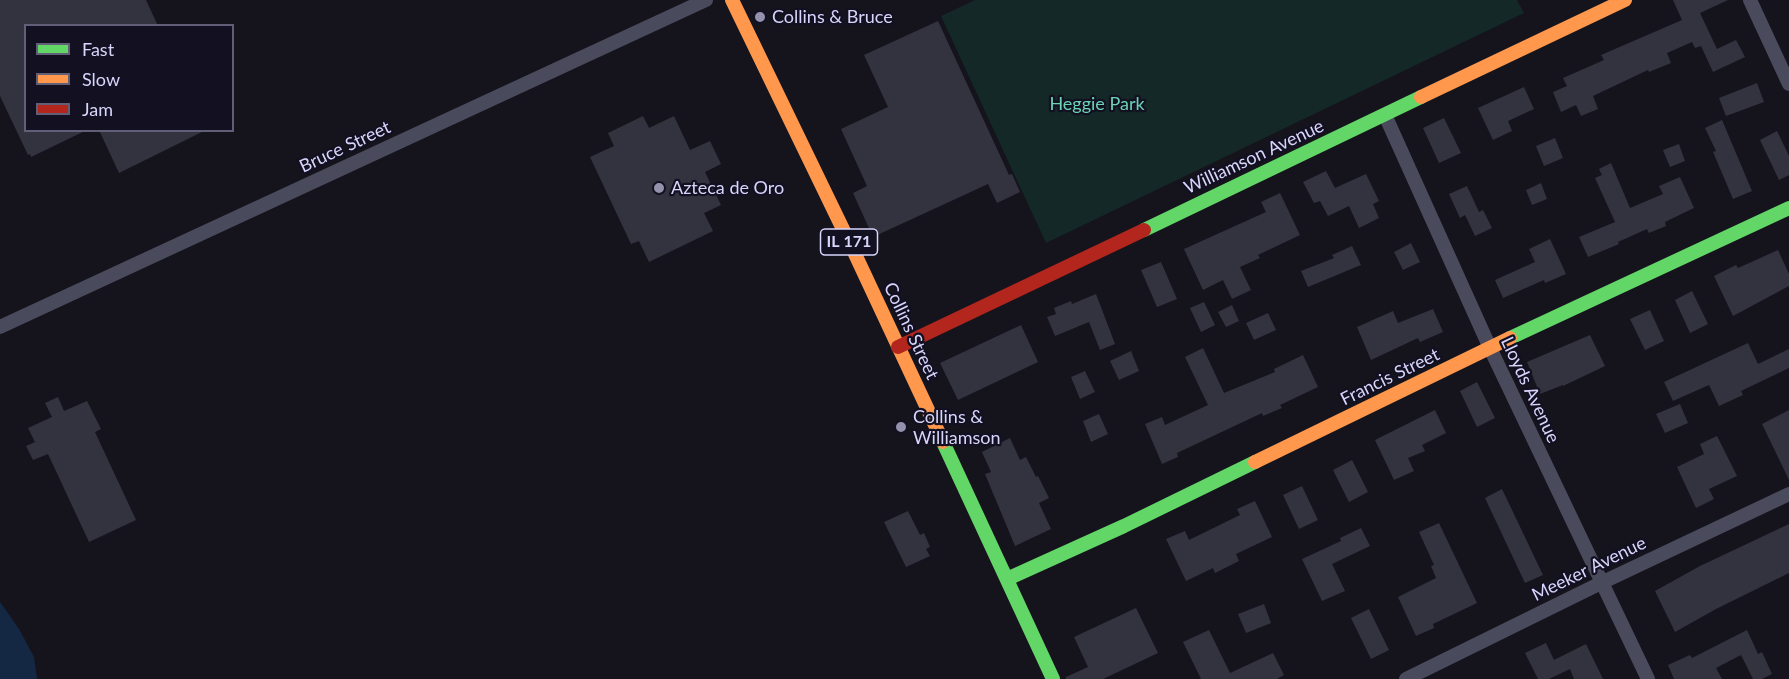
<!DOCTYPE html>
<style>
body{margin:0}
#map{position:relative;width:1789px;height:679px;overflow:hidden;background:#15141d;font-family:Lato,sans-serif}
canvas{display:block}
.legend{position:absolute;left:24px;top:24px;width:210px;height:108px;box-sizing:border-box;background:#121021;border:2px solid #615f78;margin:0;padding:8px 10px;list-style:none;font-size:18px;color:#d8d5fb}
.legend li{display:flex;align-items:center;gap:12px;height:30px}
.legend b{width:30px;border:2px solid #615f78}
</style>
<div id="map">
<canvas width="1789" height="679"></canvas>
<ul class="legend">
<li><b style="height:8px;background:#63d668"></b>Fast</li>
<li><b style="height:8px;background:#ff974d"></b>Slow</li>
<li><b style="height:8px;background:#b3261e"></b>Jam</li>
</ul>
</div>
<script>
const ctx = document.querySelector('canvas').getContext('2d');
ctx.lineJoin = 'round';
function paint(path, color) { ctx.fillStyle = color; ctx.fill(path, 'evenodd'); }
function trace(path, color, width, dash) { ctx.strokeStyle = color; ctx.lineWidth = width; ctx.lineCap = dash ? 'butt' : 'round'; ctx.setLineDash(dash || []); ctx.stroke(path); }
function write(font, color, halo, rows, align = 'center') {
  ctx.font = font + ' Lato,sans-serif'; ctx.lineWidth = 4.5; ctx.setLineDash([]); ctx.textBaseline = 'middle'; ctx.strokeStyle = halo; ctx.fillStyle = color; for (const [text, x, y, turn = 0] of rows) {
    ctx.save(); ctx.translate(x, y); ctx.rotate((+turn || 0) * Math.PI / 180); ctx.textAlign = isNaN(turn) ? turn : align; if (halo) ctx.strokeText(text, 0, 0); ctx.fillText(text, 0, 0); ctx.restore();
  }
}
paint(new Path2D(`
 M 975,0 L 1517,0 L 1524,13 L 1046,243 L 941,16 Z`), '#142827');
paint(new Path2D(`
 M 0,602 L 19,629 L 34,657 L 37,679 L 0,679 Z`), '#152843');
paint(new Path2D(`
 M 0,0 L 146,0 L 158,26 L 26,26 L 26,130 L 87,130 L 31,157 L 30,154 L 28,155 L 0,96 Z
 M 1673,0 L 1728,0 L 1700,13 L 1717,49 L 1736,40 L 1745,57 L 1713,72 L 1701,46 L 1695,48 L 1692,42 L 1667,53 L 1671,63 L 1649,72 L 1648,70 L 1593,96 L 1598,109 L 1581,116 L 1576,105 L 1561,112 L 1553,92 L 1567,86 L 1563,78 L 1604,60 L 1601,55 L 1682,20 Z
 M 938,21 L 1009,175 L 1012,174 L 1020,192 L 997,203 L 988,184 L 873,237 L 853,193 L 867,186 L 841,129 L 888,107 L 864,55 Z
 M 1757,83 L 1764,102 L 1726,116 L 1719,98 Z
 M 1524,87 L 1534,109 L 1508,121 L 1512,131 L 1493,140 L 1478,108 Z
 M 643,116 L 649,128 L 674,116 L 690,150 L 710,141 L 721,164 L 705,172 L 721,205 L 704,213 L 713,231 L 649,262 L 639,241 L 631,244 L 590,157 L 614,146 L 608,133 Z
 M 1444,118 L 1461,153 L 1439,163 L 1423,128 Z
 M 1722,120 L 1752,191 L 1733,199 L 1713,152 L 1716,151 L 1705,128 Z
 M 99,130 L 206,130 L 119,173 Z
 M 1777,131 L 1789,156 L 1789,175 L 1779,180 L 1760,140 Z
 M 1555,138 L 1563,158 L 1544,166 L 1536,146 Z
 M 1679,144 L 1685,161 L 1670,167 L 1663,150 Z
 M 1611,163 L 1630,208 L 1663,194 L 1659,186 L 1680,177 L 1694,208 L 1665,222 L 1666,226 L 1649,233 L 1647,229 L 1618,242 L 1619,244 L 1588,257 L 1579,237 L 1615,222 L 1595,178 L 1602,175 L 1599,169 Z
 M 1326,171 L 1335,188 L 1366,174 L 1379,201 L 1373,204 L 1379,218 L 1359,228 L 1349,206 L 1328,216 L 1320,201 L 1314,203 L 1303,182 Z
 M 1541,183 L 1547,199 L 1532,205 L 1526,190 Z
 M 1467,186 L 1479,212 L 1483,210 L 1492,228 L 1475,236 L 1465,215 L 1460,218 L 1449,194 Z
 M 1280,193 L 1300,235 L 1258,255 L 1260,258 L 1240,267 L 1251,290 L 1232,299 L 1223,280 L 1203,290 L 1184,249 L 1266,212 L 1261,202 Z
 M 1550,239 L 1566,274 L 1545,283 L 1544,280 L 1503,298 L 1495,280 L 1535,262 L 1529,249 Z
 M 1411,243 L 1420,262 L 1403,270 L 1394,252 Z
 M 1352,246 L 1361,265 L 1308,287 L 1301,271 L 1334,258 L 1332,255 Z
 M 1778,250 L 1789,274 L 1789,286 L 1733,316 L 1714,276 L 1736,265 L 1738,268 Z
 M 1161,262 L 1177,299 L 1157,307 L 1141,270 Z
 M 1692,291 L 1708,324 L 1690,333 L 1675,300 Z
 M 1096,294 L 1115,344 L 1100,350 L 1089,322 L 1055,336 L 1047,317 L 1056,314 L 1054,308 L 1071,301 L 1072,304 Z
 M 1204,302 L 1215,325 L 1201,332 L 1190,308 Z
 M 1232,305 L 1239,321 L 1226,327 L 1218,312 Z
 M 1433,309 L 1443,332 L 1420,342 L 1418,338 L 1371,360 L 1357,327 L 1393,311 L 1398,323 Z
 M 1650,310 L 1664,341 L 1645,350 L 1630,319 Z
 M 1268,313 L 1276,330 L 1254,340 L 1246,323 Z
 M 1021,325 L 1038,362 L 958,400 L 940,363 Z
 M 1590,335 L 1605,366 L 1563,386 L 1563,385 L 1540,394 L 1527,362 Z
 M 1748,343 L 1758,364 L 1789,349 L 1789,368 L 1741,391 L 1743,395 L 1719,406 L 1709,385 L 1673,401 L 1664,382 Z
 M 1203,348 L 1224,393 L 1275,372 L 1274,369 L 1303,355 L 1318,387 L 1280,405 L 1282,408 L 1263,416 L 1262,413 L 1177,453 L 1178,457 L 1162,464 L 1145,424 L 1162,417 L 1165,425 L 1208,405 L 1185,357 Z
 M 1131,351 L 1139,371 L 1119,380 L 1110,361 Z
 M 1085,371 L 1095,392 L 1080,399 L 1071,377 Z
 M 1477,382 L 1495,418 L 1477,427 L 1460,391 Z
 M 58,397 L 64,411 L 87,401 L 101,429 L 95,432 L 136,520 L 89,542 L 48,454 L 33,460 L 26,446 L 35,442 L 28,428 L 52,417 L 45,403 Z
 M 1680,404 L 1688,423 L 1665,433 L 1656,414 Z
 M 1435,410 L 1446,433 L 1422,445 L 1425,451 L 1408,458 L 1414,471 L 1394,480 L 1375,440 Z
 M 1789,410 L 1789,480 L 1762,424 Z
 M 1099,414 L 1108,434 L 1091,442 L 1083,421 Z
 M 1717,436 L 1737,476 L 1709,489 L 1714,499 L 1696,508 L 1677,467 L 1704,454 L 1700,444 Z
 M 1010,438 L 1020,460 L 1026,457 L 1036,477 L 1038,476 L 1049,498 L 1039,503 L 1051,529 L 1015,546 L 985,474 L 991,472 L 982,452 Z
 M 1352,460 L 1368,492 L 1349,502 L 1333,470 Z
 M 1302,486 L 1318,520 L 1299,529 L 1283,495 Z
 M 1502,489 L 1543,575 L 1525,583 L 1485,498 Z
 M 1255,501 L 1272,537 L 1236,554 L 1239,561 L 1215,573 L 1213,568 L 1186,581 L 1166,539 L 1185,531 L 1189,540 L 1240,515 L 1237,509 Z
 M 908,511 L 920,535 L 924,533 L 930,547 L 926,549 L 930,556 L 906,567 L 884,522 Z
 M 1439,523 L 1477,603 L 1433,624 L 1434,628 L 1416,636 L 1398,597 L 1436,578 L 1431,566 L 1434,565 L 1419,532 Z
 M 1789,524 L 1789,573 L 1716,609 L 1675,632 L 1655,591 L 1700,566 Z
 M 1361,528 L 1370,546 L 1332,564 L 1345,591 L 1322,601 L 1302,559 L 1341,541 L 1340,538 Z
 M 1264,604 L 1271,623 L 1246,633 L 1238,614 Z
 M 1136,608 L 1158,653 L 1103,679 L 1066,679 L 1066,677 L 1088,667 L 1074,637 Z
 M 1369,609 L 1389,650 L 1371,659 L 1351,618 Z
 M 1209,630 L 1230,673 L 1273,653 L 1284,675 L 1277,679 L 1201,679 L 1183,642 Z
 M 1747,630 L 1758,654 L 1762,652 L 1772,674 L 1762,679 L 1753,679 L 1741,655 L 1716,668 L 1722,679 L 1674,679 L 1668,665 L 1690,655 L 1692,658 Z
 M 1546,643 L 1554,660 L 1586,644 L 1603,679 L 1574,679 L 1570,669 L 1549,679 L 1538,679 L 1525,653 Z`), '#33323f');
trace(new Path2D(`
 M 1750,0 L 1789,84
 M 1385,115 L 1490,348 L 1648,679
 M 0,327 L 706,0
 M 1406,679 L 1601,583 L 1789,494`), '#4a4a5d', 14);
trace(new Path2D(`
 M 1144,230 L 1421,97
 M 1510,338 L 1789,208
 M 943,442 L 1053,679
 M 1007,579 L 1124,526 L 1255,462`), '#63d668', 14);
trace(new Path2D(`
 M 732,0 L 855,254 L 943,442
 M 1421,97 L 1625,0
 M 1255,462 L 1510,338`), '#ff974d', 14);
trace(new Path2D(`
 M 898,347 L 1144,230`), '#b3261e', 14);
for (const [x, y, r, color] of [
 [760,17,6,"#9491ad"],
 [659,188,6,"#9491ad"],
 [901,427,6,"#9491ad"]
]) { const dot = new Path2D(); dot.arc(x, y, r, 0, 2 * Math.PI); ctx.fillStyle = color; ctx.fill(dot); trace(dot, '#121021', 2); }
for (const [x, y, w] of [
 [849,242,57]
]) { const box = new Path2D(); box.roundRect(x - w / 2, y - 13, w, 26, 4.5); ctx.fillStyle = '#121021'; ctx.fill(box); trace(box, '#d8d5fb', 1.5); }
write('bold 16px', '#d8d5fb', null, [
 ["IL 171",849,242]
]);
write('18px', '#d8d5fb', '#121021', [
 ["Collins & Bruce",772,17],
 ["Azteca de Oro",671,188],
 ["Collins &",913,417],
 ["Williamson",913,438]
], 'left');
write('18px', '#69d3b4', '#121021', [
 ["Heggie Park",1097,104]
]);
write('18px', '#d8d5fb', '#121021', [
 ["Bruce Street",345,147,-25],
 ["Williamson Avenue",1254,157,-25],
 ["Collins Street",911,331,65],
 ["Francis Street",1390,377,-26],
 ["Lloyds Avenue",1530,390,65],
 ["Meeker Avenue",1589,569,-26]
]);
</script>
